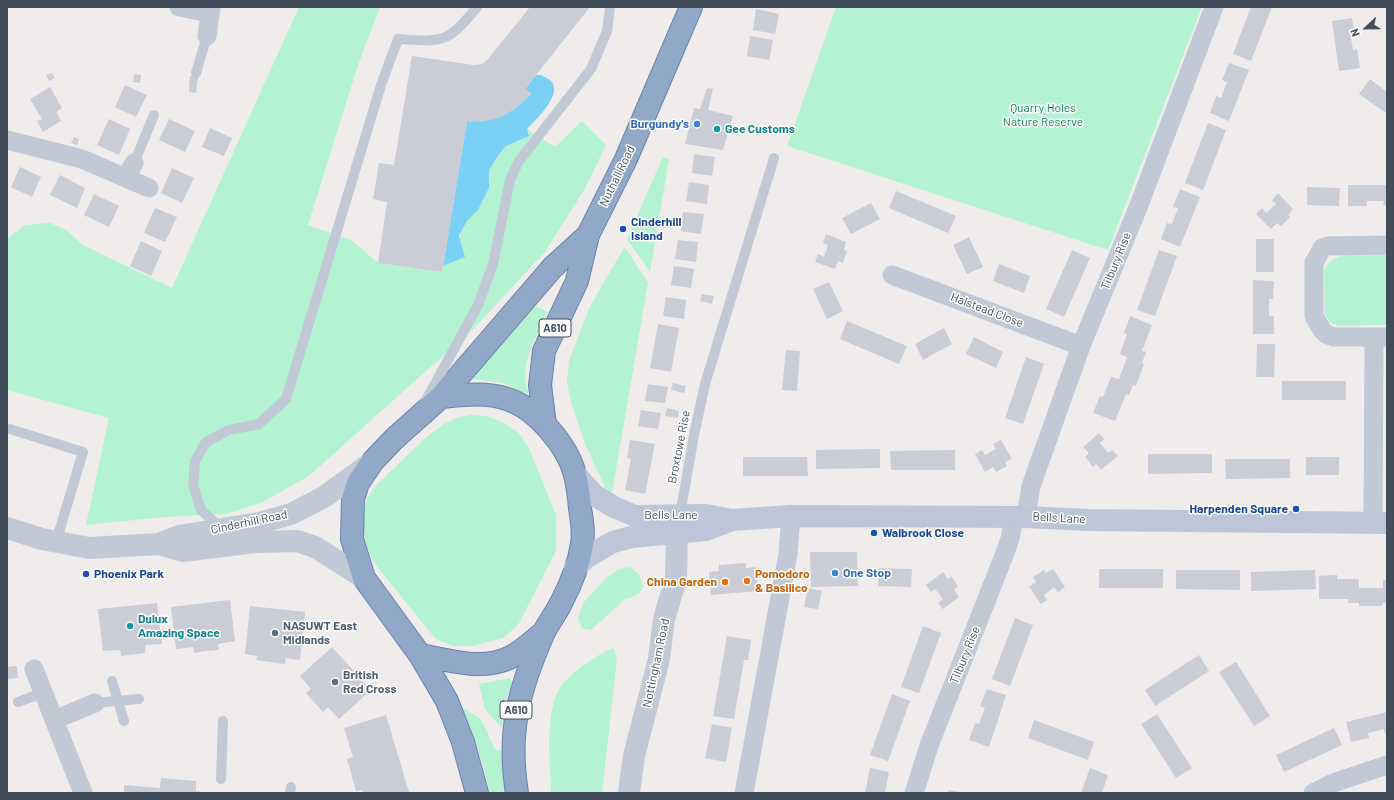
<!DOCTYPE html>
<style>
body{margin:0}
#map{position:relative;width:1394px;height:800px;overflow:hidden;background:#efeceb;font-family:Barlow,sans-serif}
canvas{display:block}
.frame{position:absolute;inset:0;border:8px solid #424d5b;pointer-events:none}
.north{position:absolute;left:1346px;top:8px;width:40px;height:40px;-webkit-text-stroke:3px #fff;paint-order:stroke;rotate:248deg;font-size:11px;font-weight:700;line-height:16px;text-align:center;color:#424d5b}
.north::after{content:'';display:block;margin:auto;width:14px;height:18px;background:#424d5b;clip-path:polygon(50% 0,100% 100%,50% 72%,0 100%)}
</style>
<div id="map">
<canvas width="1394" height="800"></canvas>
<div class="frame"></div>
<div class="north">N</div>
</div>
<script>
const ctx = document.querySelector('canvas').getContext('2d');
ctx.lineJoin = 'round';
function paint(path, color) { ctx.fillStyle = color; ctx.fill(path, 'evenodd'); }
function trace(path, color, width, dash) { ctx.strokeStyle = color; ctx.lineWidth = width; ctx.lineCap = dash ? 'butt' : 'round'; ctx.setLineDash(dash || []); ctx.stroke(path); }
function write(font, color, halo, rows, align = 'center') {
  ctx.font = font + ' Barlow,sans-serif'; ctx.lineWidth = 3; ctx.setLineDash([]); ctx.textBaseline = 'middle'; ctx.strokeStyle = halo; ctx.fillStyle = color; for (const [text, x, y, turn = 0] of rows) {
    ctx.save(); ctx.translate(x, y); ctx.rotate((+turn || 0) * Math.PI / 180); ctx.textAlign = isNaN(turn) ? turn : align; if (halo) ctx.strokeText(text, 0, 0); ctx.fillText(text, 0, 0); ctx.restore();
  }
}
paint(new Path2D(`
 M 299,7 L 380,7 L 358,65 L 308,225 L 351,240 L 378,263 L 442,272 L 443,266 L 447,265 L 467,221 L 478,210 L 489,188 L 489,170 L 506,146 L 527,129 L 555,147 L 582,121 L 606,145 L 584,190 L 545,252 L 475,327 L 309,476 L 261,503 L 226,514 L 164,517 L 86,525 L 109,418 L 7,390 L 7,239 L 25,225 L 50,223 L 66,230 L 83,245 L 172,288 Z
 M 836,7 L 1202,7 L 1108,250 L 787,146 Z
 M 663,157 L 669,159 L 650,272 L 627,239 Z
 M 624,248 L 627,250 L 648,283 L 612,493 L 606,489 L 585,444 L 571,402 L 567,382 L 569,361 L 589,308 Z
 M 1387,254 L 1387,325 L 1337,326 L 1330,322 L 1325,315 L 1324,271 L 1329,262 L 1342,255 Z
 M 536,306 L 548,312 C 535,339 518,365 529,395 L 503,383 L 468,378 Z
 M 472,415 L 487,416 L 504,423 L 518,432 L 529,448 L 556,515 L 556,551 L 518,625 L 503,638 L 472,646 L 452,646 L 435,638 L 374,563 L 367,547 L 363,529 L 363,512 L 367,498 L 375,486 L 429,435 L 444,424 L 459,417 Z
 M 630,567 L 639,574 L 643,586 L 639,594 L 624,600 L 591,630 L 582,628 L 578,619 L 583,603 L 607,577 L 620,569 Z
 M 614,647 L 617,660 L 602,793 L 551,793 C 550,762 546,728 555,698 C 562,676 595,657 614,647 Z
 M 510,678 L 512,684 L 503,706 L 502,728 L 485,709 L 479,684 Z
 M 463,708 L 480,718 L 495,749 L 503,751 L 507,793 L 490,793 L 482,761 Z`), '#b3f3d2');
paint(new Path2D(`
 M 536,75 L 541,75 C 544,77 550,79 552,82 C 562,95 535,121 527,129 L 529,136 L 506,146 L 498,156 L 489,170 L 489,188 L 478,210 L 467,221 L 459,236 L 465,257 L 443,266 L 467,121 C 495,123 512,112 531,94 L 525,89 Z`), '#7bd0f5');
paint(new Path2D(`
 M 530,7 L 590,7 L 525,89 L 531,94 L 515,109 L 501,117 L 481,122 L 467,121 L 442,272 L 378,263 L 387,202 L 373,199 L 379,163 L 394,165 L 412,56 L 474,65 L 482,64 L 488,59 Z
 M 1251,7 L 1272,7 L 1251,61 L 1233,54 Z
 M 756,9 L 779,14 L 775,34 L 753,30 Z
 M 1352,18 L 1354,33 L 1350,33 L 1353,50 L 1357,49 L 1360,68 L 1339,71 L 1332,21 Z
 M 750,36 L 773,40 L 769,60 L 747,56 Z
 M 1229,63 L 1249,70 L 1229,121 L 1210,113 L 1216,96 L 1221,98 L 1227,82 L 1222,80 Z
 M 52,73 L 55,78 L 49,81 L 46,75 Z
 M 134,74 L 141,75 L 140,83 L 133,82 Z
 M 190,76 L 198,77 L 196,93 L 189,92 Z
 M 1370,79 L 1387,92 L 1386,113 L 1359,94 Z
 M 125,85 L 147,95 L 136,117 L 115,107 Z
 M 50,87 L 62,108 L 56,112 L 61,121 L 43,132 L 37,121 L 42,119 L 30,99 Z
 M 707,88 L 713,89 L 708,110 L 733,116 L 723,150 L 685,144 L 694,108 L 700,109 Z
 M 109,119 L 130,129 L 119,155 L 97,145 Z
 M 169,119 L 195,131 L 185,152 L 159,140 Z
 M 1208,123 L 1226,130 L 1203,190 L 1185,183 Z
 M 210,128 L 232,138 L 224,156 L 202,147 Z
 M 74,137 L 79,139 L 77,145 L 71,143 Z
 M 694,154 L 715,157 L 712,176 L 692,173 Z
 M 20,167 L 41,177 L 32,197 L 11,187 Z
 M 172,168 L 194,178 L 182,203 L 161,193 Z
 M 60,175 L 85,188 L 77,208 L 50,195 Z
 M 689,182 L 709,185 L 707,204 L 686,201 Z
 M 1348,185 L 1387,185 L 1387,205 L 1383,205 L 1384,201 L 1367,201 L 1367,206 L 1348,206 Z
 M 1307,187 L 1340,188 L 1339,206 L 1307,205 Z
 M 1180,189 L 1200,197 L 1180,247 L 1161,239 L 1167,223 L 1172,224 L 1178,208 L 1173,207 Z
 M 896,191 L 956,216 L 948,233 L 889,208 Z
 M 1278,193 L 1293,209 L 1288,215 L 1290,217 L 1281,226 L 1277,223 L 1271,229 L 1256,214 L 1262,208 L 1266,213 L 1276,204 L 1272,200 Z
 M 94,194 L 119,206 L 109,227 L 84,215 Z
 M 871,203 L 880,219 L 851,234 L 842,218 Z
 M 155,208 L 177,217 L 165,242 L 144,233 Z
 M 683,212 L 704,214 L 701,234 L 681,231 Z
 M 826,234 L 846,242 L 844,250 L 847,251 L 843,263 L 838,261 L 835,269 L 815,262 L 818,254 L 824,257 L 828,245 L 823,243 Z
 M 969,237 L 983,267 L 967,274 L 953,245 Z
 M 1256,239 L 1274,239 L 1274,272 L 1256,272 Z
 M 678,240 L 698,242 L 696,262 L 675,259 Z
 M 141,241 L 162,251 L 151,276 L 130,266 Z
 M 1072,250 L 1090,258 L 1064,317 L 1046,309 Z
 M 1159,250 L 1177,256 L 1155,316 L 1137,310 Z
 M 999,264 L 1030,276 L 1024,293 L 993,281 Z
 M 674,266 L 694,269 L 691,288 L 671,285 Z
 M 1253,280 L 1274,281 L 1273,299 L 1269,299 L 1269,316 L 1274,316 L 1274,334 L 1253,334 Z
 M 829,282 L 843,311 L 827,319 L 813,289 Z
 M 702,294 L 714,296 L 712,304 L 700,301 Z
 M 666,297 L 686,300 L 684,319 L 663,316 Z
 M 1130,316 L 1152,325 L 1142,351 L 1146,352 L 1142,363 L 1144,364 L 1136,386 L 1133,385 L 1129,395 L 1126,394 L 1115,421 L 1093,413 L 1100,396 L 1103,397 L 1111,377 L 1119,379 L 1127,357 L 1120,354 L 1127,334 L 1124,333 Z
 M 847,321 L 907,346 L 899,364 L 840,339 Z
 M 658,324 L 679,328 L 671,372 L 650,368 Z
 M 944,328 L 952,344 L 923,360 L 915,344 Z
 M 974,337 L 1003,352 L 996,368 L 966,354 Z
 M 1257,344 L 1275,344 L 1274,377 L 1256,377 Z
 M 786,350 L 800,351 L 797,391 L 782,390 Z
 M 1026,357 L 1044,364 L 1023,424 L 1005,418 Z
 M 1282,381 L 1346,381 L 1346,400 L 1282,400 Z
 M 673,383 L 686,386 L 684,393 L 671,390 Z
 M 648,384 L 668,387 L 665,403 L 645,401 Z
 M 667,408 L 679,411 L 678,418 L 665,416 Z
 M 641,410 L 661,413 L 658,429 L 638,426 Z
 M 1099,433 L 1104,439 L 1100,443 L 1108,453 L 1112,450 L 1118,456 L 1101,470 L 1096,464 L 1093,467 L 1085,457 L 1089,453 L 1083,447 Z
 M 630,440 L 655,444 L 645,494 L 625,490 L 631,459 L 627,458 Z
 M 1001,440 L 1012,459 L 1005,462 L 1007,466 L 996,472 L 993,467 L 985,472 L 975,454 L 982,450 L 985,455 L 996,449 L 993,444 Z
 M 880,449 L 880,468 L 816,469 L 816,450 Z
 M 955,450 L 955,470 L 891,470 L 890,451 Z
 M 1148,454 L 1212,454 L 1212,473 L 1148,474 Z
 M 743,457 L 807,457 L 808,476 L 743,476 Z
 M 1306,457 L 1339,457 L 1339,475 L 1306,475 Z
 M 1225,459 L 1290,459 L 1290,478 L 1226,479 Z
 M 810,552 L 857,552 L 858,586 L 811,587 Z
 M 746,563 L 746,568 L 756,567 L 758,591 L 711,595 L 709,572 L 719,571 L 719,565 Z
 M 879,568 L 912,569 L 911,587 L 878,586 Z
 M 1053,569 L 1065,587 L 1058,592 L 1054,587 L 1044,595 L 1047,600 L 1041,604 L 1029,587 L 1036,582 L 1033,577 L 1044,570 L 1046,573 Z
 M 1099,569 L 1163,569 L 1163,588 L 1099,588 Z
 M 1176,570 L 1240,570 L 1240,590 L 1176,589 Z
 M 1315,570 L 1316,589 L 1251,591 L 1251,572 Z
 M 943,572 L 948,579 L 951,576 L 958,586 L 954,590 L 959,597 L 943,609 L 938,603 L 943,599 L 935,589 L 931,592 L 926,585 Z
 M 1337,575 L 1337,579 L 1359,579 L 1359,588 L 1383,588 L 1383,580 L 1387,580 L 1387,603 L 1383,603 L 1382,606 L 1359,606 L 1359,603 L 1348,603 L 1348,599 L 1319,599 L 1319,576 Z
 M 808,588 L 822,591 L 818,609 L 804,607 Z
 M 230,600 L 235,641 L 218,644 L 219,650 L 206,651 L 194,653 L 193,647 L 176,649 L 171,607 Z
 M 157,603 L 162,644 L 145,645 L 145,653 L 121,656 L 120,650 L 103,651 L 98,609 Z
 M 250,606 L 305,612 L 300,660 L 286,658 L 285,664 L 256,660 L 257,656 L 245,654 Z
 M 1015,618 L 1033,625 L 1010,686 L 992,679 Z
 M 923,626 L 941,633 L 919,693 L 901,687 Z
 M 727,636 L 751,640 L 748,660 L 744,660 L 734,719 L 713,716 Z
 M 332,647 L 371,690 L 339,719 L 328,707 L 323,712 L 306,693 L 311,689 L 300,676 Z
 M 1199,655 L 1209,671 L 1155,706 L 1145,690 Z
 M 1236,662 L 1270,716 L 1254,726 L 1219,672 Z
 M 17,666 L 18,678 L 7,679 L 7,667 Z
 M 987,689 L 1006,695 L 989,747 L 969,740 L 975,723 L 979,724 L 985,708 L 980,706 Z
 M 892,694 L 910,701 L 888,761 L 870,755 Z
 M 1387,712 L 1387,733 L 1385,734 L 1384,729 L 1368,733 L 1369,738 L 1351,742 L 1346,722 Z
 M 1157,714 L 1192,768 L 1176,778 L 1141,724 Z
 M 386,715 L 409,792 L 363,793 L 362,790 L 356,791 L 347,759 L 353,757 L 344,728 Z
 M 1034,720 L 1094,742 L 1088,760 L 1028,738 Z
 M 712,724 L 732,728 L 726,762 L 705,758 Z
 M 1334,728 L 1342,745 L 1284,772 L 1276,755 Z
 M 870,768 L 889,772 L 885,793 L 865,793 Z
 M 1090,768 L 1108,775 L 1102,793 L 1081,793 Z
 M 161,778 L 196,781 L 196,791 L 208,793 L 124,793 L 124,785 L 160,788 Z
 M 949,790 L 959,792 L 959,793 L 948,793 Z`), '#cacdd5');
const trunk = new Path2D(`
 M 441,397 C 463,395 486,392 507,399 C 536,408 568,446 575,475 C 578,486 579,497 580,508 C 582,520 584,532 582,544 C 579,563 571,584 562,601 C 557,612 549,622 544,632 C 519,689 507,731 517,793
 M 545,425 L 540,385 L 544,351 L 577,281 L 588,235 L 626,159 L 691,7
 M 420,655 C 449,660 481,671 509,658 C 522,652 533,641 544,632
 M 477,793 L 463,742 L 447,701 L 420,655 L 364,578 L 352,539 L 353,499 L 358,483 L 373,461 L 394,439 L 441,397 L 553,267 L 588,235`);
trace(trunk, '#6883ad', 24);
trace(new Path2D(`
 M 196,73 L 207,36
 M 134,163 L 154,115
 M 425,402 L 478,305 L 493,264 L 510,180 L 519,161 L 591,69 L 607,31 L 610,7
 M 10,429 L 83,452 L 56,542
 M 680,515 L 694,435 L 705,384 L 774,158
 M 221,528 L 201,510 L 193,485 L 195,461 L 206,442 L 229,430 L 259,424 L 286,399 L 381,85 L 398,39 C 443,42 447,44 477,7
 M 112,681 L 124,721
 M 18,702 L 43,693
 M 95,703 L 139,699
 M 221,779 L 223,721
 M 290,793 L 291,787`), '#c0c9d5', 10);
trace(new Path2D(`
 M 179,7 L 209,13
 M 207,36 L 211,7
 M 7,140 L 82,159 L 149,188
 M 126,178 L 134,163
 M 1387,245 L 1328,246 L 1322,248 L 1314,263 L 1314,316 L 1322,330 L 1326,334 L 1334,337 L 1387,337
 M 892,275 L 1081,346
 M 1026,517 L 1031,486 L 1081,346 L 1139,205 L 1214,7
 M 1373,523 L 1374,337
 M 34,669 L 83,793
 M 54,720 L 95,703
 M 744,793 L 788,554 L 791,516
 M 914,793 L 930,743 L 1005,553 L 1010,539 L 1014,517
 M 1313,793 L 1333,783 L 1387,765`), '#c0c9d5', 19);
trace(new Path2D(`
 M 7,528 L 42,539 L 89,548 L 159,544 L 183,551 L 255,542 L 297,541 L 315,547 L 364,578
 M 159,544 L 179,536 L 259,523 L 291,514 L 324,497 L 371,463
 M 629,793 L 634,756 L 659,659 L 664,619 L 676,579 L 677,532`), '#c0c9d5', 22);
trace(new Path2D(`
 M 575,474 L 594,495 L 614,507 L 635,516 L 706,515 L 732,520 L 791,516 L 1026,517 L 1088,520 L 1387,523
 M 575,568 L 587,557 L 613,542 L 632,537 L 706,530 L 732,520`), '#bcc6d8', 22);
trace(trunk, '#92a8c8', 22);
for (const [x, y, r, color] of [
 [697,124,4,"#3f7fe0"],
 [717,129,4,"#0f9aa8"],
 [623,229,4,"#1a4fb4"],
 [1296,509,4,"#1a4fb4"],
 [874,533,4,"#1a4fb4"],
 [835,573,4,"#3f7fe0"],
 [86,574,4,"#1a4fb4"],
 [747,581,4,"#e8710a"],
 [725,582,4,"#e8710a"],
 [130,626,4,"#0f9aa8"],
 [275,633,4,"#5c6f8a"],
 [335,682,4,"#5c6f8a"]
]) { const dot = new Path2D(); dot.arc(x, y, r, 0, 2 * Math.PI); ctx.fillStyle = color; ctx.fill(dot); trace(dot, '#fff', 1.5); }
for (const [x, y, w] of [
 [555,328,32],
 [516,710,32]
]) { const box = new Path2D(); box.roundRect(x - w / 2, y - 9, w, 18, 3); ctx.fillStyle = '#fff'; ctx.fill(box); trace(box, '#424d5b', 1); }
write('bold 11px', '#424d5b', null, [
 ["A610",555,328],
 ["A610",516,710]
]);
write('12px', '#0c8353', '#fff', [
 ["Quarry Holes",1043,108],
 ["Nature Reserve",1043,122]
]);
write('bold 12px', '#366cbe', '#fff', [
 ["Burgundy's",689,124],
 ["One Stop",843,573,"left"]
], 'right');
write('bold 12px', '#0d838f', '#fff', [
 ["Gee Customs",725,129],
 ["Dulux",138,619],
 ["Amazing Space",138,633]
], 'left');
write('12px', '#424d5b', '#fff', [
 ["Nuthall Road",617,176,-64],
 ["Tilbury Rise",1116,261,-68],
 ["Halstead Close",987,310,21],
 ["Broxtowe Rise",679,447,-79],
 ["Bells Lane",671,515],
 ["Bells Lane",1059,518,3],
 ["Cinderhill Road",249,522,-12],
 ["Tilbury Rise",965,655,-68],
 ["Nottingham Road",656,663,-78]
]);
write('bold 12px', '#164399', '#fff', [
 ["Cinderhill",631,222],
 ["Island",631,236],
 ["Harpenden Square",1288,509,"right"],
 ["Walbrook Close",882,533],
 ["Phoenix Park",94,574]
], 'left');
write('bold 12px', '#c56008', '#fff', [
 ["Pomodoro",755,574],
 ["& Basilico",755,588],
 ["China Garden",717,582,"right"]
], 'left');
write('bold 12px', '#4e5e75', '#fff', [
 ["NASUWT East",283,626],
 ["Midlands",283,640],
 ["British",343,675],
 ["Red Cross",343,689]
], 'left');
</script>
